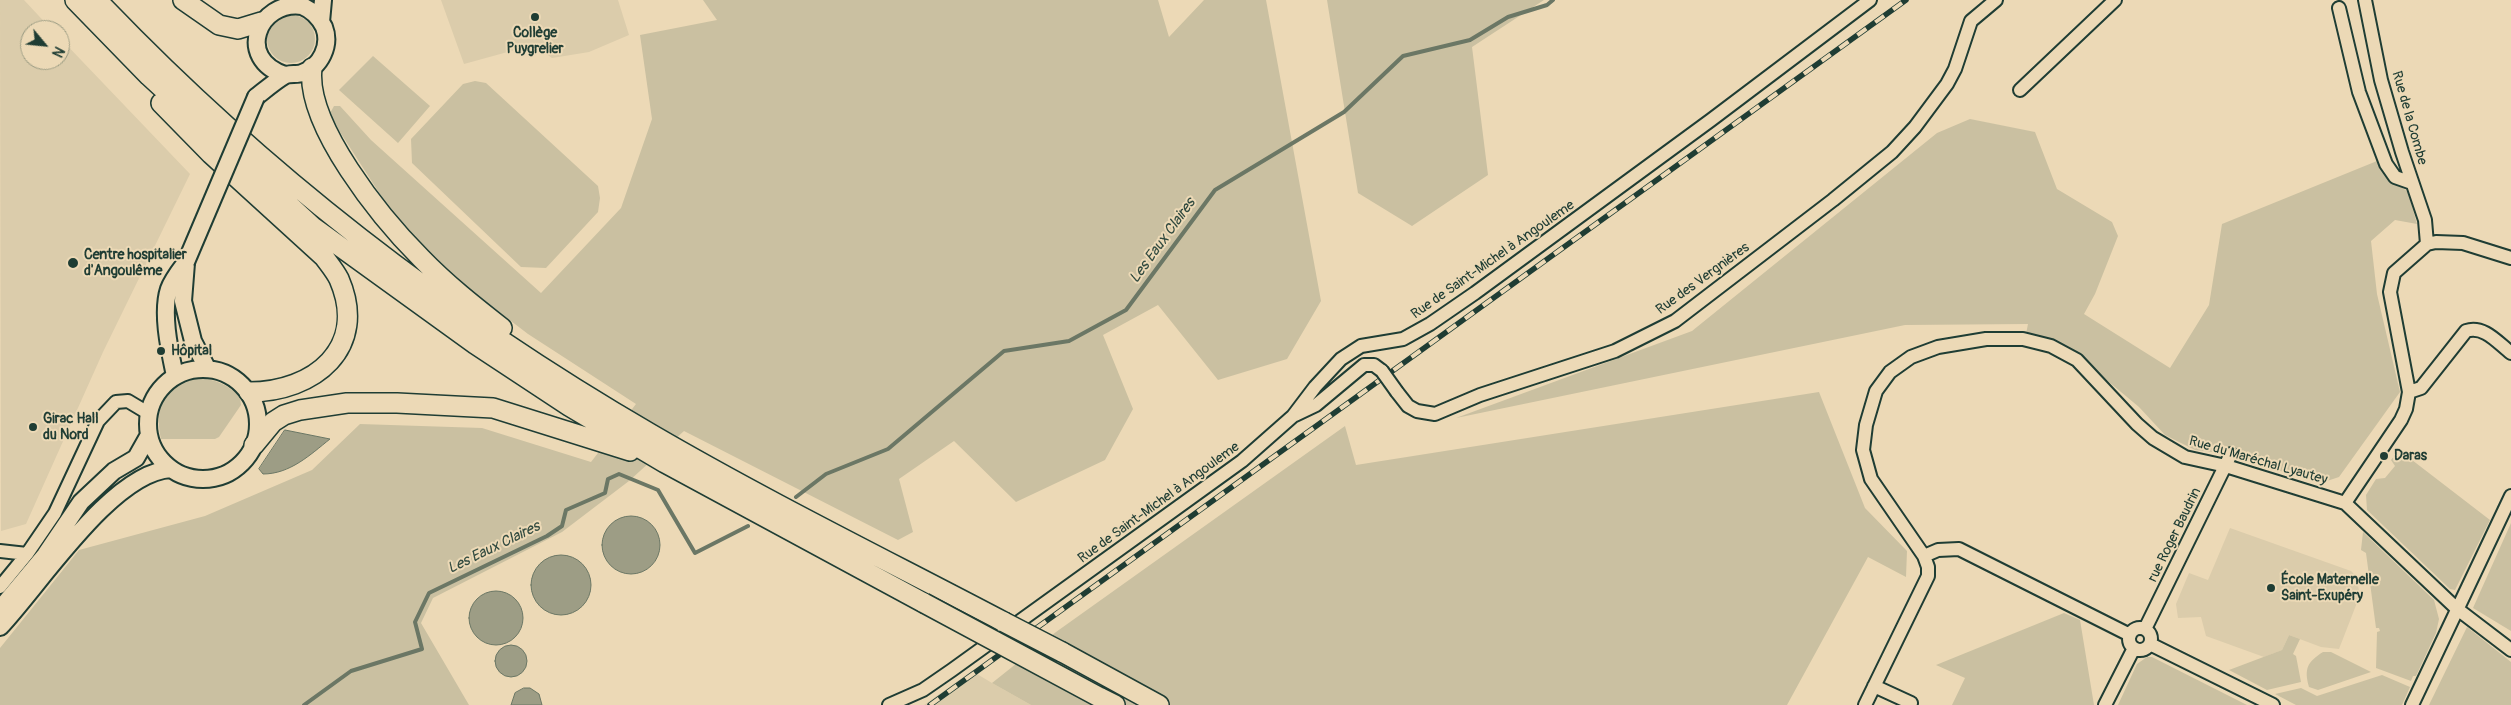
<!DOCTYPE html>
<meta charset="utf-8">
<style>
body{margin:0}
#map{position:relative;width:2511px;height:705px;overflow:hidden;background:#ecd9b6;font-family:Pangolin,sans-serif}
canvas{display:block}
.north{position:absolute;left:20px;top:20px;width:50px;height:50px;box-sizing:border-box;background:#ecd9b6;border:1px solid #9a9b82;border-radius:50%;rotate:118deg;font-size:14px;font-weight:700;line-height:20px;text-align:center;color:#1f3d34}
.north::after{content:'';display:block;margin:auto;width:18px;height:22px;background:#1f3d34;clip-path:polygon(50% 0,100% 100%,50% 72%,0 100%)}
</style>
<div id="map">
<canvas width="2511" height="705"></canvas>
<div class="north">N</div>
</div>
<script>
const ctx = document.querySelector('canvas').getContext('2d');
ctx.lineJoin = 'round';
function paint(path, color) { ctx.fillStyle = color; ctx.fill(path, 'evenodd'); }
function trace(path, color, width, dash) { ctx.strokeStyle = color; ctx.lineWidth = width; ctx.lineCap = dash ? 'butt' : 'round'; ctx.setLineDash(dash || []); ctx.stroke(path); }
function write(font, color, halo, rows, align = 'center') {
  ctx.font = font + ' Pangolin,sans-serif'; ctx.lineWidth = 4; ctx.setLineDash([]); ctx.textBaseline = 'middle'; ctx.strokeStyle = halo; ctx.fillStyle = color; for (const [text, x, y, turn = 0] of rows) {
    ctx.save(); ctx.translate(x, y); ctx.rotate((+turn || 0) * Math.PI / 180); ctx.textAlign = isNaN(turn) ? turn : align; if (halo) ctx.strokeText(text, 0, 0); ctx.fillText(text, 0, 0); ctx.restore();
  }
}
paint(new Path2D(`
 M 0,0 L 24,0 L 52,30 L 30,30 L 30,60 L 60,60 L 60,38 L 190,174 L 103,352 L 26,524 L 1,531 Z
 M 441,0 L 618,0 L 629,35 L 589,52 L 552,58 L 533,45 L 464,64 Z
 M 2230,528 L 2351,571 L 2356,576 L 2360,595 L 2339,649 L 2321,647 L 2289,635 L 2282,650 L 2264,657 L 2206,636 L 2201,617 L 2178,618 L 2176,604 L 2189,573 L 2208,580 Z
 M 972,671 L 992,683 L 1031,705 L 924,705 Z`), '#dbccab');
paint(new Path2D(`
 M 703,0 L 1158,0 L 1169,37 L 1204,0 L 1266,0 L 1321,301 L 1287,359 L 1218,380 L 1158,305 L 1103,335 L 1133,409 L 1105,460 L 1016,502 L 954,441 L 899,479 L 913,532 L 898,540 L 684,431 L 629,481 L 562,532 L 433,598 L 421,623 L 469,705 L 0,705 L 0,648 L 79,550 L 205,516 L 312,470 L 360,424 L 482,428 L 591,462 L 636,404 L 528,334 L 456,279 L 396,219 L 329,115 L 334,106 L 340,106 L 371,140 L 541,293 L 621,208 L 652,119 L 640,35 L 717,20 Z
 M 1327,0 L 1544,0 L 1472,47 L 1488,175 L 1412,226 L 1358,193 Z
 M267 39a24 24 0 1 1 48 0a24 24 0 1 1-48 0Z
 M 373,56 L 430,106 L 398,143 L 339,90 Z
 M 475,81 L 486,83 L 598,186 L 600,198 L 598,212 L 546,268 L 521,267 L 412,163 L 411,139 L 463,84 Z
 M 1970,119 L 2035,132 L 2057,189 L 2112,222 L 2118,236 L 2095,294 L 2084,314 L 2170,368 L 2209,305 L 2222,224 L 2377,161 L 2391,179 L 2408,192 L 2417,224 L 2395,220 L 2371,241 L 2377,294 L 2400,392 L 2339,477 L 2321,483 L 2220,453 L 2195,450 L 2165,435 L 2139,407 L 2085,362 L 2026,334 L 2028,324 L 1905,325 L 1456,418 L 1692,331 L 1937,133 Z
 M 196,378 C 215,379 227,384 240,397 L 241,405 L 219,437 L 215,439 L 161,439 C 154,406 164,389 196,378 Z
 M 1819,392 L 1865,508 L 1907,551 L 1906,577 L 1868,557 L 1787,705 L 1031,705 L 992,683 L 1056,632 L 1345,426 L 1356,465 Z
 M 2399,450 L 2490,520 L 2455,590 L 2450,589 L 2367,510 L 2366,495 L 2376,479 L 2385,478 L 2395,466 L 2391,460 Z
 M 2511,523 L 2511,631 L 2473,608 Z
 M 2363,532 L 2434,600 L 2439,619 L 2436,633 L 2416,676 L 2413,676 L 2411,681 L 2376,668 L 2377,632 L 2380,631 L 2379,628 L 2376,628 L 2366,553 L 2361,550 Z
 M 2064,613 L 2080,620 L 2094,705 L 1952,705 L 1965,678 L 1936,665 Z
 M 2467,627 L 2511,662 L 2511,705 L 2429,705 Z
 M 2289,635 L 2300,639 L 2293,654 L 2296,656 L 2301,682 L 2267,690 L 2229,670 L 2282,650 Z
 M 2323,652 L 2331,652 L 2371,672 L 2318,690 L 2309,687 C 2304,669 2307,662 2323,652 Z
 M 2147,657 L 2152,657 L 2247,705 L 2118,705 L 2137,664 Z
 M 2382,675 L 2410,687 L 2402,705 L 2296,705 L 2275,694 L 2301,688 L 2317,696 Z`), '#cac0a1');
const water = new Path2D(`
 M 285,430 L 330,439 C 310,455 290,474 263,474 L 259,469 Z
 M602 545a29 29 0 1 1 58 0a29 29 0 1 1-58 0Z
 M531 585a30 30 0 1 1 60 0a30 30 0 1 1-60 0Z
 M469 618a27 27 0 1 1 54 0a27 27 0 1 1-54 0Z
 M495 661a16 16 0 1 1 32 0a16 16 0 1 1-32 0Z
 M 524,688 L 530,688 L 539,694 L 542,705 L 511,705 L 515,693 Z`);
paint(water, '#9d9d85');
trace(water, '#6b7765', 1);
trace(new Path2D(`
 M 796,497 L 826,474 L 888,449 L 1004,351 L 1069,341 L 1126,310 L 1215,190 L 1344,112 L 1403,56 L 1470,40 L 1508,17 L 1547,5 L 1553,0
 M 304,705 L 351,671 L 422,649 L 415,622 L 429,593 L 547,536 L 562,526 L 566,510 L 605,493 L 608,479 L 619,474 L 658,490 L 695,553 L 748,526`), '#6b7765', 4);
const minor = new Path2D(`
 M 2365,0 L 2381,80 L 2402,152 L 2425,220 L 2427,244
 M 2339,8 L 2359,92 L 2386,164 L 2395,177 L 2412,183
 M 2020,90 L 2115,0
 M 1397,392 L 1408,406 L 1417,411 L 1435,414 L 1480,395 L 1615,351 L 1675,321 L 1833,200 L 1892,152 L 1915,127 L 1947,84 L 1955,69 L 1971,21 L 1996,0
 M 2409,392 L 2421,388 L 2466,331 C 2484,325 2498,343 2511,353
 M 1295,415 L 1316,405 L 1364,365 L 1374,365 L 1382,371
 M 2345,503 L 2401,420 L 2406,409 L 2409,392 L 2390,292 L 2394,273 L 2427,244 L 2436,242 L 2463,243 L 2511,258
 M 0,551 L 27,554
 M 1924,556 L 1938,550 L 1959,549 L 2130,635
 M 0,587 L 27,554 L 55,513 L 98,421 L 116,402 L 128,401 L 148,413
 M2129 639a11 11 0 1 1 22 0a11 11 0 1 1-22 0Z
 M 2145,629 L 2231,454
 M 2150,644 L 2273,705
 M 1874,686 L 1911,703
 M 889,705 L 923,690 L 952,670 L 1242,461 L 1293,416 L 1315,387 L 1341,359 L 1361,346 L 1403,339 L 1430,324 L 1475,293 L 1711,120 L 1870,0
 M 1865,705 L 1928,576 L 1928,567 L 1924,556 L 1871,479 L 1863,450 L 1866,425 L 1876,391 L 1890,372 L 1911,357 L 1938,347 L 1986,339 L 2023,339 L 2051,346 L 2077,360 L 2137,424 L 2153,438 L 2185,457 L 2226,466 L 2345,503 L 2456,608 L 2511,650
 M 2105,705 L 2134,648
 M 2412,705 L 2511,496`);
const major = new Path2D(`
 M 321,22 L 323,0
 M 256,97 C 265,90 274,82 284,76 C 288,73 297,75 302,73 C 321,67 331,45 324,27 C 319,17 312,10 302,6 C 258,0 235,59 285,75
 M 186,263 L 183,301 L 193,341 L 207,368
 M148 424a55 55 0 1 1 110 0a55 55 0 1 1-110 0Z
 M 175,376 C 170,352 161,313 169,289 C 172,280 180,270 186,262
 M 0,609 L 45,555 L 81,502 L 114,471 L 136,458 L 149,435
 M 0,627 C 40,585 112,472 171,469`);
const highway = new Path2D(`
 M 75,0 L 149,76 L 313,227 L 475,344 L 569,406 L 665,463 L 924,603
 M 97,0 C 260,171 446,315 651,434 C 766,501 886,560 1004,622
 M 183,0 L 219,25 L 238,29 L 261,22
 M 312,68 C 305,125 382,219 421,258 C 446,284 474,306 502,328
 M 161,103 L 211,154 L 324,257 C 329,264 335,271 339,279 C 369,348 314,392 249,392
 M 254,445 L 273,422 L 284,415 L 300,410 L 347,403 L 397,403 L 493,408 L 630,451
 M 1062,652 L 1159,705
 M 1099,697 L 1115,705`);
trace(minor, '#1f3d34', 16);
trace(major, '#1f3d34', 20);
trace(highway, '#1f3d34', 22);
trace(minor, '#ecd9b6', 12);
trace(major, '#ecd9b6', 16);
trace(highway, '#ecd9b6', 19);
const rail = new Path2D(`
 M 930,705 L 1906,0`);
trace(rail, '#1f3d34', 5.5);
trace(rail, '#ecd9b6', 4, [11]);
const minorBridge = new Path2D(`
 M 1382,371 L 1397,392`);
const majorBridge = new Path2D(`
 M 186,262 L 256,97`);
const highwayBridge = new Path2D(`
 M 924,603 L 1099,697
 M 1004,622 L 1062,652`);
trace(minorBridge, '#1f3d34', 16, []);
trace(majorBridge, '#1f3d34', 20, []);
trace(highwayBridge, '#1f3d34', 22, []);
trace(minorBridge, '#ecd9b6', 12);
trace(majorBridge, '#ecd9b6', 16);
trace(highwayBridge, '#ecd9b6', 19);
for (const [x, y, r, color] of [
 [535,17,5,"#1f3d34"],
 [73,263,6,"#1f3d34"],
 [161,351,5,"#1f3d34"],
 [33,427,5,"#1f3d34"],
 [2384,456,5,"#1f3d34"],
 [2271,588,5,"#1f3d34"]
]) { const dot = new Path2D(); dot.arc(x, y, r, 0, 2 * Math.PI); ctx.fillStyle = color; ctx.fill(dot); trace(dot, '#ecd9b6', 2); }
write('bold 14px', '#1f3d34', '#ecd9b6', [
 ["Collège",535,33,"center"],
 ["Puygrelier",535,49,"center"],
 ["Centre hospitalier",84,255],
 ["d'Angoulême",84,271],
 ["Hôpital",171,351],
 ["Girac Hall",43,419],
 ["du Nord",43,435],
 ["Daras",2394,456],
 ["École Maternelle",2281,580],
 ["Saint-Exupéry",2281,596]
], 'left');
write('14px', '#1f3d34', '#ecd9b6', [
 ["Rue de la Combe",2409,118,74],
 ["Rue de Saint-Michel à Angouleme",1493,260,-35],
 ["Rue des Vergnières",1703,279,-36],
 ["Rue du Maréchal Lyautey",2258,461,16],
 ["Rue de Saint-Michel à Angouleme",1159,503,-36],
 ["rue Roger Baudrin",2175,535,-64]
]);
write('italic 15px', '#324b40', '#ecd9b6', [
 ["Les Eaux Claires",1163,241,-54],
 ["Les Eaux Claires",494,548,-26]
]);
</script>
